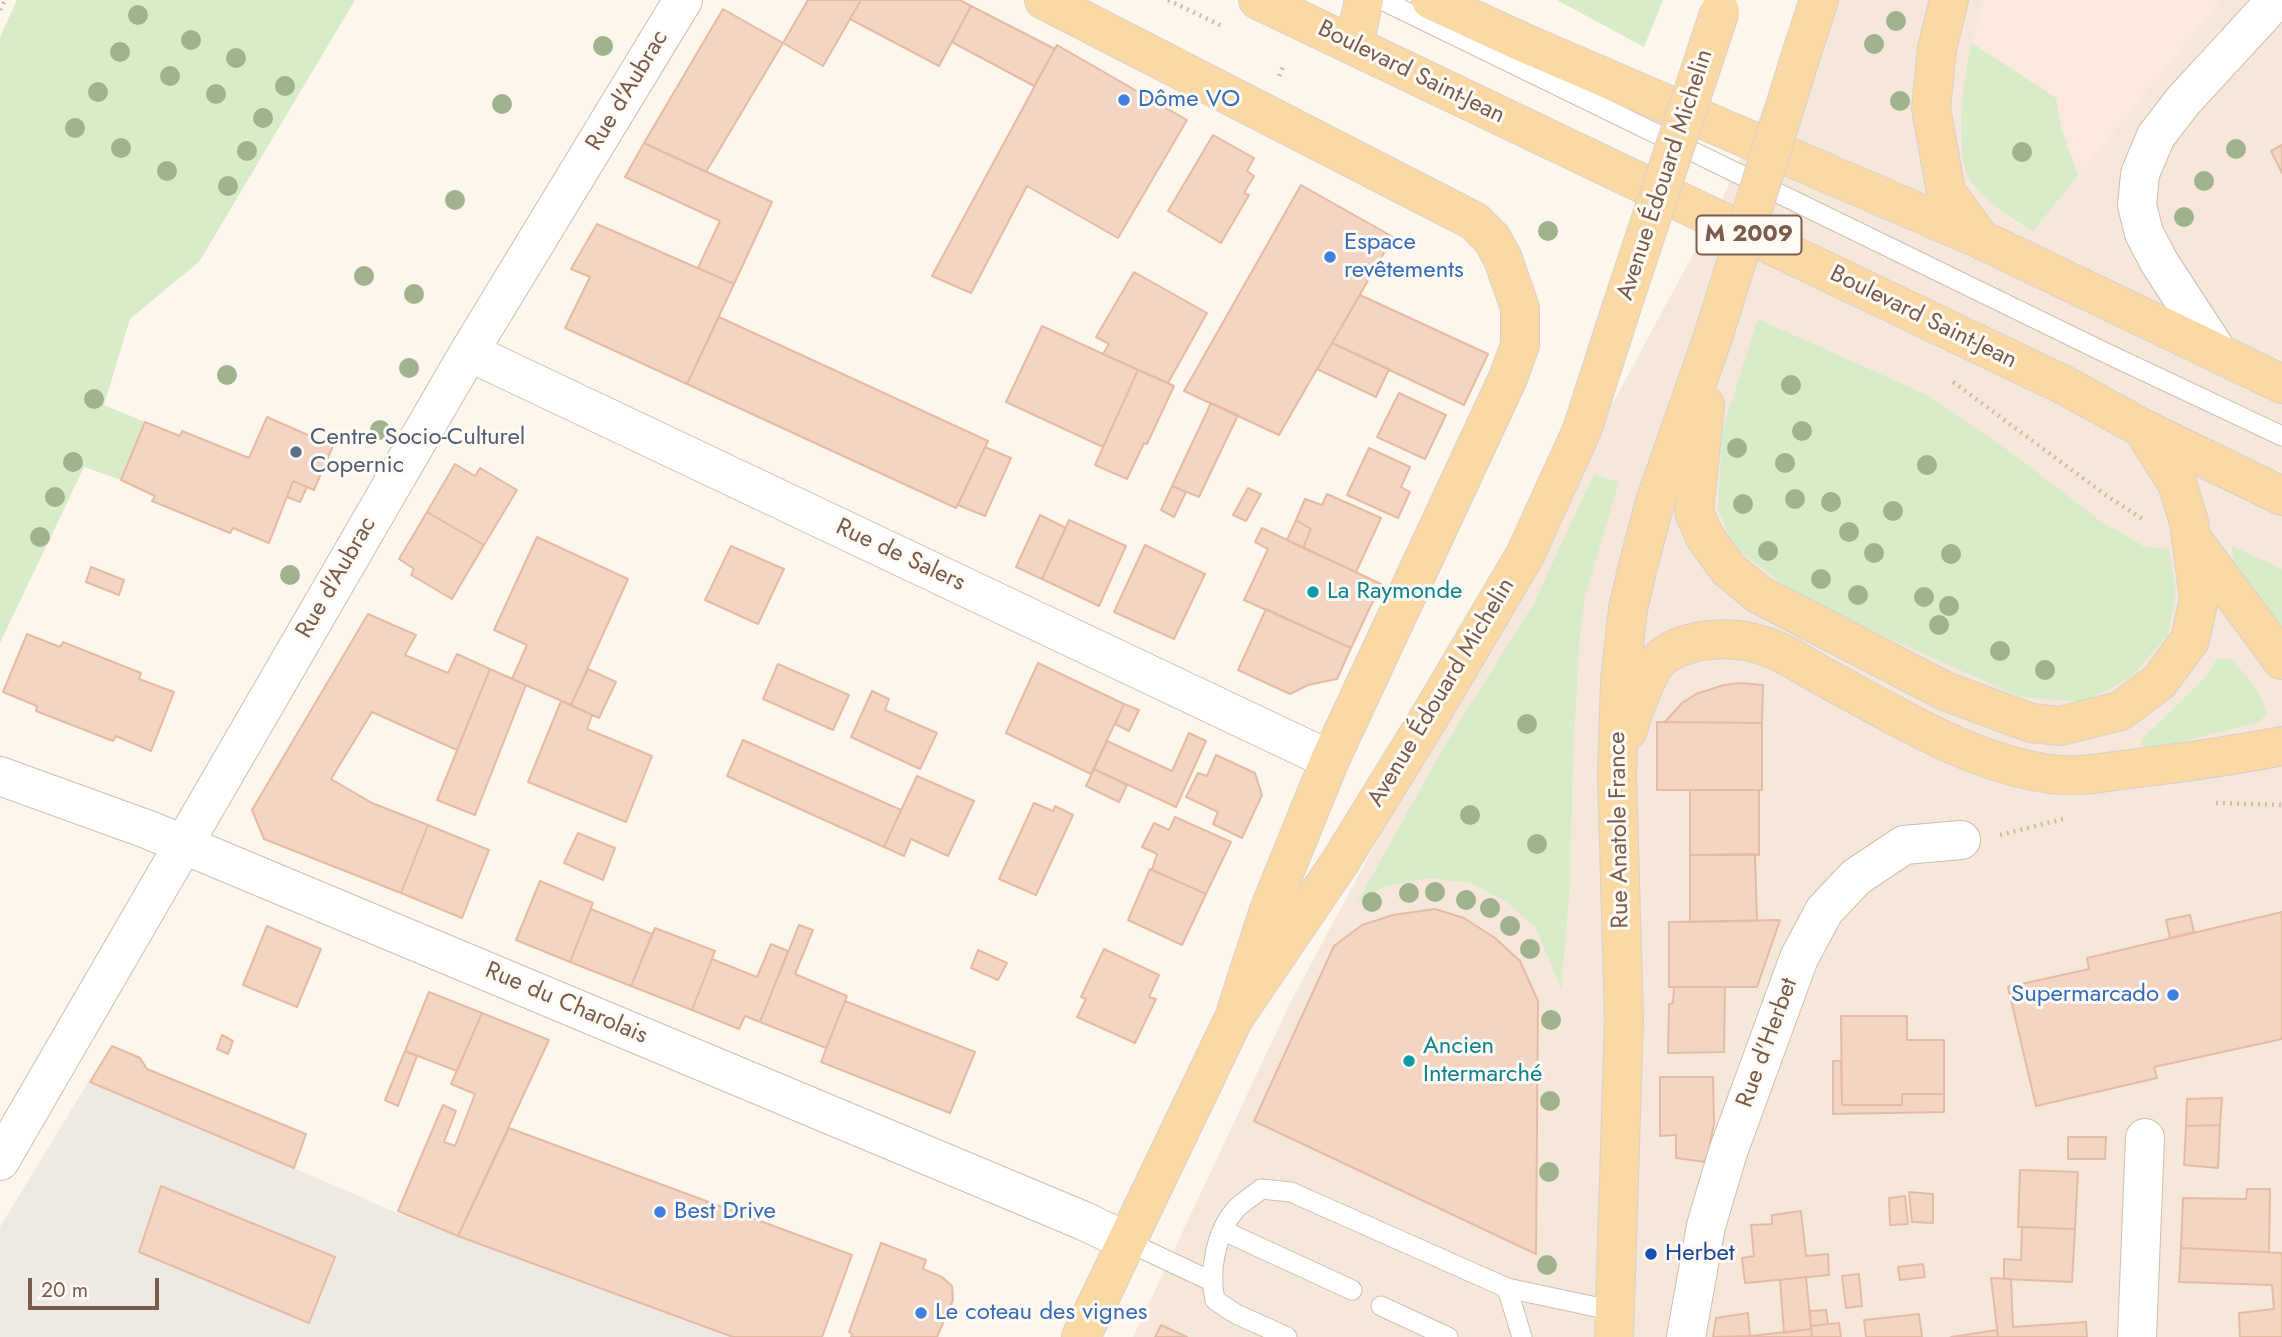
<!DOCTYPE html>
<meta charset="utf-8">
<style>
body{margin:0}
#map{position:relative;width:2282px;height:1337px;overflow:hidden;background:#fdf6ec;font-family:Jost,sans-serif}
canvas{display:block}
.scale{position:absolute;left:28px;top:1278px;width:131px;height:32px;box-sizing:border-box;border:4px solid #7a5c4d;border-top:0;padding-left:9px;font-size:21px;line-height:24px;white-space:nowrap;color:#7a5c4d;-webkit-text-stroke:5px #fffaf3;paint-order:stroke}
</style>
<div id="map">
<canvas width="2282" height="1337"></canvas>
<div class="scale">20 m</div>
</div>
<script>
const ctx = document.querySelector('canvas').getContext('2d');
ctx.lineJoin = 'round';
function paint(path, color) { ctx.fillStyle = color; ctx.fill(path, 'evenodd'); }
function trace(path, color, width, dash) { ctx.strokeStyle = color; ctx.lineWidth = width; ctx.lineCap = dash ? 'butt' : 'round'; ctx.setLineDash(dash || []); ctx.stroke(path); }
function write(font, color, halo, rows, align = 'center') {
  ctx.font = font + ' Jost,sans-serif'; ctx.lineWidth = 6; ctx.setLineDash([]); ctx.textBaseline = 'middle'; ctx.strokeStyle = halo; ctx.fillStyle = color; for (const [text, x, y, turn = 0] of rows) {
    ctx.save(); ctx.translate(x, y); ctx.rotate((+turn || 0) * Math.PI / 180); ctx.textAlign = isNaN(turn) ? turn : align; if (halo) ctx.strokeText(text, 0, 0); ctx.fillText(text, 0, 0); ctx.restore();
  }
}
paint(new Path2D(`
 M 1812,0 L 2282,0 L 2282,1337 L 1133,1337 L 1292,999 L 1720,204 Z`), '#f5e8da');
paint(new Path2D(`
 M 1983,0 L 2221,0 L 2033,231 L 2013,221 L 1970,180 L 1960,147 L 1964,93 L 1970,50 Z`), '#fde8e0');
paint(new Path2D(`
 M 90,1079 L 404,1216 L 735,1337 L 0,1337 L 0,1227 Z`), '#efe9e4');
paint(new Path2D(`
 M 17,0 L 355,0 L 199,262 L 130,319 L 104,405 L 145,422 L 121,480 L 84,467 L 0,643 L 0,37 Z
 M 1557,0 L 1663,0 L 1644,47 Z
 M 1972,43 L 2056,98 L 2061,127 L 2078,176 L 2033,231 C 2015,222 1982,198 1971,181 C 1953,154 1964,74 1972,43 Z
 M 1758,319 L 1929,396 L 2016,456 L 2099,520 L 2145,547 L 2169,549 L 2176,592 L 2168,635 L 2130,678 L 2084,702 L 2020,697 L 1802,599 L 1733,546 L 1718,508 L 1722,431 Z
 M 1594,474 L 1619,482 L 1585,597 L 1580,635 L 1573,754 L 1570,887 L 1561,989 L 1536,928 L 1507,902 L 1471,883 L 1428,878 L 1383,887 L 1357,903 L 1445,745 L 1534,603 Z
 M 2232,546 L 2282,569 L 2282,628 L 2233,561 Z
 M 2217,659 L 2231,659 C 2246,676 2262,691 2267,714 L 2259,722 L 2144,751 L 2141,740 L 2205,677 Z`), '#d8ecc9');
const building = new Path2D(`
 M 808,0 L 861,0 L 823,66 L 783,43 Z
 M 861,0 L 960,0 L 971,6 L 939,66 L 850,19 Z
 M 971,6 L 1055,49 L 1034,86 L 952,42 Z
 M 723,9 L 783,43 L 706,172 L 644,143 Z
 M 1057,45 L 1187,120 L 1118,238 L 1027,186 L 971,293 L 932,276 Z
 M 1213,135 L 1254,158 L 1247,171 L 1254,176 L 1244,193 L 1249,195 L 1221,243 L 1168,211 Z
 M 644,143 L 772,202 L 734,284 L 698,268 L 720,221 L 625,177 Z
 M 2282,145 L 2282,173 L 2271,151 Z
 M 1301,185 L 1393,237 L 1279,435 L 1184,391 Z
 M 597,224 L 734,284 L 687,384 L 565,328 L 590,277 L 571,269 Z
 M 1134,272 L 1207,313 L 1168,383 L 1103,354 L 1109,344 L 1096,337 Z
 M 1360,295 L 1488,354 L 1464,405 L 1332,343 Z
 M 719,317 L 988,441 L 956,508 L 687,384 Z
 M 1042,326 L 1138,370 L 1103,447 L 1006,402 Z
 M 1332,343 L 1389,369 L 1376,397 L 1317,369 Z
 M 1138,370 L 1174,386 L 1147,444 L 1144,443 L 1127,479 L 1095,465 Z
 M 1399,393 L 1446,415 L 1425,459 L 1377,437 Z
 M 1211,403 L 1238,415 L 1199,497 L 1172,486 Z
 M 267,417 L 333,446 L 314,490 L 293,481 L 269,543 L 233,528 L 230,533 L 152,501 L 155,496 L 121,480 L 145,422 L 180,436 L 182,431 L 249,458 Z
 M 985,447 L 1011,458 L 985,516 L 958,505 Z
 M 1369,448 L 1410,467 L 1401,487 L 1410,492 L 1398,518 L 1347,495 Z
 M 455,464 L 475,476 L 480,468 L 517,490 L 484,545 L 427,512 Z
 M 293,481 L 307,487 L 300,502 L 287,497 Z
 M 1172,486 L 1186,492 L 1174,517 L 1161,510 Z
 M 1248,488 L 1261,494 L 1246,521 L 1233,515 Z
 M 1327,494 L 1381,518 L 1356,572 L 1303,548 L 1311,529 L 1296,520 L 1305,499 L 1322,505 Z
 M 427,512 L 484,545 L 452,599 L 411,575 L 414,569 L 399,559 Z
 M 1040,515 L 1066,528 L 1042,579 L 1016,567 Z
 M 1069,520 L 1126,546 L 1099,606 L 1042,579 Z
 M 1296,520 L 1311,529 L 1303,548 L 1287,540 Z
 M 1262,528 L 1381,584 L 1351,648 L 1244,600 L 1268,549 L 1255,542 Z
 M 537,537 L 628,579 L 571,705 L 512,679 L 527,645 L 494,630 Z
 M 1145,545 L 1205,574 L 1174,639 L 1114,612 Z
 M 731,546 L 784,569 L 758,624 L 705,600 Z
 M 91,567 L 124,580 L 119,595 L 86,582 Z
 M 1266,609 L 1351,648 L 1337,679 L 1308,685 L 1290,694 L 1238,670 Z
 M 368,614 L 416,635 L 405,655 L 448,673 L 457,654 L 490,669 L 457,750 L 372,712 L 331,779 L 372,803 L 428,825 L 401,893 L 264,839 L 252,810 Z
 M 27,634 L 60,647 L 63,642 L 141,673 L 139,679 L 174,692 L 151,751 L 116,736 L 113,741 L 36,711 L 37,706 L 3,692 Z
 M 1038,663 L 1124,704 L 1091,774 L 1006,733 Z
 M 778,664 L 849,695 L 833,730 L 763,699 Z
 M 490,669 L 526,685 L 475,815 L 437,800 Z
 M 588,669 L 616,682 L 599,718 L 571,705 Z
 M 1739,683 L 1763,685 L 1762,723 L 1665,722 L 1682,703 L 1696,694 L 1724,685 Z
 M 872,691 L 889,699 L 885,710 L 937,733 L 920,769 L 851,737 Z
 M 561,701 L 592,715 L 587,729 L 652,756 L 626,822 L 528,782 Z
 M 1124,704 L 1139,710 L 1129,731 L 1115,724 Z
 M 1657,722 L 1762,723 L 1762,790 L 1657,790 Z
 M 1189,733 L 1206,741 L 1176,807 L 1094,769 L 1107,741 L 1172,771 Z
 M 743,740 L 901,810 L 884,847 L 727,776 Z
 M 1216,755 L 1255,773 L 1262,795 L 1242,838 L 1213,824 L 1218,812 L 1186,797 L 1198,773 L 1207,776 Z
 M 1094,769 L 1127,785 L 1119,802 L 1086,786 Z
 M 917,776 L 974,801 L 948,856 L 911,839 L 904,856 L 884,847 Z
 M 1690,790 L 1759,790 L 1759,855 L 1690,855 Z
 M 1034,803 L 1053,811 L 1055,806 L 1073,815 L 1036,895 L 999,879 Z
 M 1175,817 L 1231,842 L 1206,894 L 1152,870 L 1157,854 L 1142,847 L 1154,823 L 1169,830 Z
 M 428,825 L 489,850 L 462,918 L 401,893 Z
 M 578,833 L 615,848 L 603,880 L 564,863 Z
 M 1755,854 L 1757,921 L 1690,922 L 1690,855 Z
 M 1150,869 L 1206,894 L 1182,945 L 1128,920 Z
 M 540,881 L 593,903 L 570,962 L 516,940 Z
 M 591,909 L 652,934 L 631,986 L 570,962 Z
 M 1435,909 L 1464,918 L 1495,938 L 1520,961 L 1538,1001 L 1536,1254 L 1254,1121 L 1334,946 L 1362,925 L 1393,915 Z
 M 2282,912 L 2282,1039 L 2154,1067 L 2157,1078 L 2036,1106 L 2008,987 L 2089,969 L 2087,958 Z
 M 2190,915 L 2194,932 L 2170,938 L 2166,920 Z
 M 1780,920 L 1757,987 L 1669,987 L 1669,922 Z
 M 799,925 L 813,930 L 795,974 L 847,996 L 826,1048 L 760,1022 Z
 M 267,926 L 321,949 L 297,1007 L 243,985 Z
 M 655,928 L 715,951 L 692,1010 L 631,986 Z
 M 771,944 L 788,951 L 760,1022 L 745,1016 L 739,1029 L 692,1010 L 712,959 L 757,977 Z
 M 1104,949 L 1159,975 L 1149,997 L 1156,999 L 1135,1043 L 1077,1017 L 1086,999 L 1081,997 Z
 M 978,950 L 1007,963 L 998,980 L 971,968 Z
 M 1674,987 L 1725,987 L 1724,1052 L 1668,1053 L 1669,1004 L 1673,1003 Z
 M 429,992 L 482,1013 L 457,1071 L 405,1051 Z
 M 845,1001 L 975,1052 L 950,1113 L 821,1062 Z
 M 482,1013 L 549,1040 L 458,1236 L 398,1211 L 443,1105 L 456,1111 L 444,1142 L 455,1146 L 475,1094 L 451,1084 Z
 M 1841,1016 L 1907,1016 L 1907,1040 L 1944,1040 L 1944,1094 L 1902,1094 L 1902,1105 L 1842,1105 Z
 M 222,1035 L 233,1041 L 228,1054 L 217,1049 Z
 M 112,1046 L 140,1058 L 147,1069 L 306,1134 L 294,1168 L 90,1082 Z
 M 405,1051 L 417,1056 L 398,1106 L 385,1100 Z
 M 1833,1061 L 1841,1061 L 1842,1105 L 1902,1105 L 1902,1094 L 1944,1094 L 1944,1112 L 1833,1114 Z
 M 1660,1077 L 1713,1077 L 1714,1124 L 1706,1162 L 1676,1158 L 1676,1135 L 1660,1136 Z
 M 2222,1098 L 2220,1125 L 2186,1126 L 2187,1099 Z
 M 2220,1125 L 2218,1168 L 2184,1165 L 2186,1126 Z
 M 509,1128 L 852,1255 L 822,1337 L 733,1337 L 458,1236 Z
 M 2068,1137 L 2106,1137 L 2105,1159 L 2068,1159 Z
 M 2020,1170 L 2078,1172 L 2075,1229 L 2018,1227 Z
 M 161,1186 L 335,1257 L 309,1323 L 139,1252 Z
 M 2247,1189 L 2270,1189 L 2269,1252 L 2181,1248 L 2183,1198 L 2246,1199 Z
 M 1909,1192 L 1933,1194 L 1933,1223 L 1912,1222 Z
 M 1905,1196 L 1908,1224 L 1890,1225 L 1889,1198 Z
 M 1801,1211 L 1806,1256 L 1828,1254 L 1829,1275 L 1745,1283 L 1742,1258 L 1754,1256 L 1751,1225 L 1772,1224 L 1772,1215 Z
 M 2022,1227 L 2075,1229 L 2072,1282 L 2004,1279 L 2004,1259 L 2021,1260 Z
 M 881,1243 L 926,1260 L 923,1269 L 942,1277 L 952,1286 L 953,1300 L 937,1337 L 851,1337 L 852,1334 L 849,1332 Z
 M 2181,1248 L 2282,1253 L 2282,1337 L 2240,1337 L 2239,1313 L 2274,1309 L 2272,1285 L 2179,1282 Z
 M 1923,1264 L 1925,1277 L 1900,1280 L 1898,1267 Z
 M 1859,1274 L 1862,1306 L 1846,1308 L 1842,1276 Z
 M 1806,1277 L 1811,1329 L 1784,1333 L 1780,1280 Z
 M 1991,1278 L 2011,1279 L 2013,1327 L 2086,1322 L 2087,1337 L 1998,1337 Z
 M 1826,1310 L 1828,1324 L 1811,1326 L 1810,1311 Z
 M 1748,1313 L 1750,1336 L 1713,1337 L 1716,1318 Z
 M 1919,1314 L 1922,1337 L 1866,1337 L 1864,1320 Z
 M 1839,1323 L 1841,1337 L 1812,1337 L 1811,1326 Z
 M 1161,1325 L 1187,1337 L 1155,1337 Z
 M 1811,1329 L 1812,1337 L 1746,1337 L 1750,1336 Z
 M 1997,1330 L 1998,1337 L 1951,1337 Z`);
paint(building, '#f3d5c3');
trace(building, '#e6bba3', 2);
const lane = new Path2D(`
 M 1382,0 L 2108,354 L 2282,436
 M 1224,1231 L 1352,1290
 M 1128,1242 L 1211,1281
 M 1507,1288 L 1522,1337
 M 1381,1306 L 1448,1337
 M 1287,1337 L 1236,1314 L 1215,1300 C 1209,1273 1215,1233 1235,1210 C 1242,1202 1253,1196 1261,1189 L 1291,1192 L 1507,1288 L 1615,1311`);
const street = new Path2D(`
 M 2217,351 L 2159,262 L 2144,233 L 2137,205 L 2140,174 L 2156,136 L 2183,101 L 2276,0
 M 469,352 L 1330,760
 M 0,776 L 149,830 L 218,859 L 1084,1221 L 1128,1242
 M 0,1161 L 469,352 L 683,0
 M 1686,1337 L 1706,1226 L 1728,1152 L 1799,958 L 1824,911 L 1856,877 L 1904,845 L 1961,840
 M 2137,1337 L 2145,1138`);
const primary = new Path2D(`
 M 1044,0 L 1474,221 L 1492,239 L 1503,259 L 1520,308 L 1520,345 L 1508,378 L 1330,760 L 1269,910 L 1234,1018
 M 1258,0 L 2064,385 L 2142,428 L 2282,496
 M 1431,0 L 1520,41 L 1980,239 L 2282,384
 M 1949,0 L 1937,49 L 1931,108 L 1946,192 L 1980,239
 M 1354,45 L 1364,0
 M 1802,52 L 1819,0
 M 1705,405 L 1694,512 L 1705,537 L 1728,569 L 1758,594 L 1945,691 L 2031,723 L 2060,726 L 2120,711 L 2159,682 L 2190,640 L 2199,599 L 2189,522 L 2177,483 L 2142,428
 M 2193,540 L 2282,660
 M 1628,730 C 1632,714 1649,668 1661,658 C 1688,636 1735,635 1767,647 C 1787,653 1805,667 1824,677 C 1893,714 1972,764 2051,774 C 2077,778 2104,772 2130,769 C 2181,763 2231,756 2282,746
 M 1081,1337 L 1234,1018 L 1340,862 L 1430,716 L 1525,555 L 1582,430 L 1621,309
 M 1614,1337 L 1624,1019 L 1617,776 L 1620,680 L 1628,609 L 1638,566 L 1655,502 L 1713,337`);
trace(lane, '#d1beb0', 21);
trace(street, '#d1beb0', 40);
trace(primary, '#dad1cd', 40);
trace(new Path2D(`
 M 1168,0 L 1224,27
 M 0,10 L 5,0
 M 1279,76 L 1283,67
 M 1953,382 L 2107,496 L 2144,520
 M 2216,803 L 2282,805
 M 2000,835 L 2063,819`), '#d9b8a5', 4.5, [2, 5]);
trace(lane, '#fff', 19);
trace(street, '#fff', 38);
trace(primary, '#fbd9a5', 38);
const primaryBridge = new Path2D(`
 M 1621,309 L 1720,11
 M 1713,337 L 1802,52`);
trace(primaryBridge, '#dad1cd', 40, []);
trace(primaryBridge, '#fbd9a5', 38);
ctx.fillStyle = '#a0b28e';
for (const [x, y] of [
 [138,15],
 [1896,21],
 [191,40],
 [1874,44],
 [603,46],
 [120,52],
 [236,58],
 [170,76],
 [285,86],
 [98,92],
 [216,94],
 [1900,101],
 [502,104],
 [263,118],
 [75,128],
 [121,148],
 [2236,149],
 [247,151],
 [2022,152],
 [167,171],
 [2204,181],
 [228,186],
 [455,200],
 [2184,217],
 [1548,231],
 [364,276],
 [414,294],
 [409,368],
 [227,375],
 [1791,385],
 [94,399],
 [380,430],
 [1802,431],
 [1737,448],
 [73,462],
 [1785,463],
 [1927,465],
 [55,497],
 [1795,499],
 [1831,502],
 [1743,504],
 [1893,511],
 [1849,532],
 [40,537],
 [1768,551],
 [1874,553],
 [1951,554],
 [290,575],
 [1821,579],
 [1858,595],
 [1924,597],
 [1949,606],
 [1939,625],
 [2000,651],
 [2045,670],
 [1527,724],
 [1470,815],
 [1537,844],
 [1435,892],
 [1409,893],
 [1466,900],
 [1372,902],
 [1490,908],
 [1510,926],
 [1530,949],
 [1551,1020],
 [1550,1101],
 [1549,1172],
 [1547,1265]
]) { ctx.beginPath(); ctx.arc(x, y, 10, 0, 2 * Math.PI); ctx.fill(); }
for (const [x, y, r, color] of [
 [1124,100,7,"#3f7fe0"],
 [1330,257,7,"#3f7fe0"],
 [296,452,7,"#5c6f8a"],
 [1313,592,7,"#0f9aa8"],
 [2173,995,7,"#3f7fe0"],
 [1409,1061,7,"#0f9aa8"],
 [660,1212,7,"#3f7fe0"],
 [1651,1254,7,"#1a4fb4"],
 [921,1313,7,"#3f7fe0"]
]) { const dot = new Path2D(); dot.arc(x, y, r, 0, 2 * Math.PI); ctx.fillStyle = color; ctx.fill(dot); trace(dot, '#fffaf3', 2.5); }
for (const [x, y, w] of [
 [1749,235,105]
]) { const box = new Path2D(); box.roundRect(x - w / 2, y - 19.5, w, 39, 5); ctx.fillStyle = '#fffaf3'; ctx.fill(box); trace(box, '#7a5c4d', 2); }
write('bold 23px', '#7a5c4d', null, [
 ["M 2009",1749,235]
]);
write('24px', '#7a5c4d', '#fffaf3', [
 ["Boulevard Saint-Jean",1411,73,26],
 ["Rue d'Aubrac",628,91,-59],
 ["Avenue Édouard Michelin",1666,175,-72],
 ["Boulevard Saint-Jean",1923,318,26],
 ["Rue de Salers",900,556,25],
 ["Rue d'Aubrac",337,578,-60],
 ["Avenue Édouard Michelin",1442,693,-59],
 ["Rue Anatole France",1620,830,-91],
 ["Rue du Charolais",566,1004,23],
 ["Rue d'Herbet",1768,1043,-70]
]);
write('24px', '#366cbe', '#fffaf3', [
 ["Dôme VO",1138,100],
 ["Espace",1344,243],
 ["revêtements",1344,271],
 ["Supermarcado",2159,995,"right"],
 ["Best Drive",674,1212],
 ["Le coteau des vignes",935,1313]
], 'left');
write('24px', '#4e5e75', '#fffaf3', [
 ["Centre Socio-Culturel",310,438],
 ["Copernic",310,466]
], 'left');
write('24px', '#0d838f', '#fffaf3', [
 ["La Raymonde",1327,592],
 ["Ancien",1423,1047],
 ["Intermarché",1423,1075]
], 'left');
write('24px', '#164399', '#fffaf3', [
 ["Herbet",1665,1254]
], 'left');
</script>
